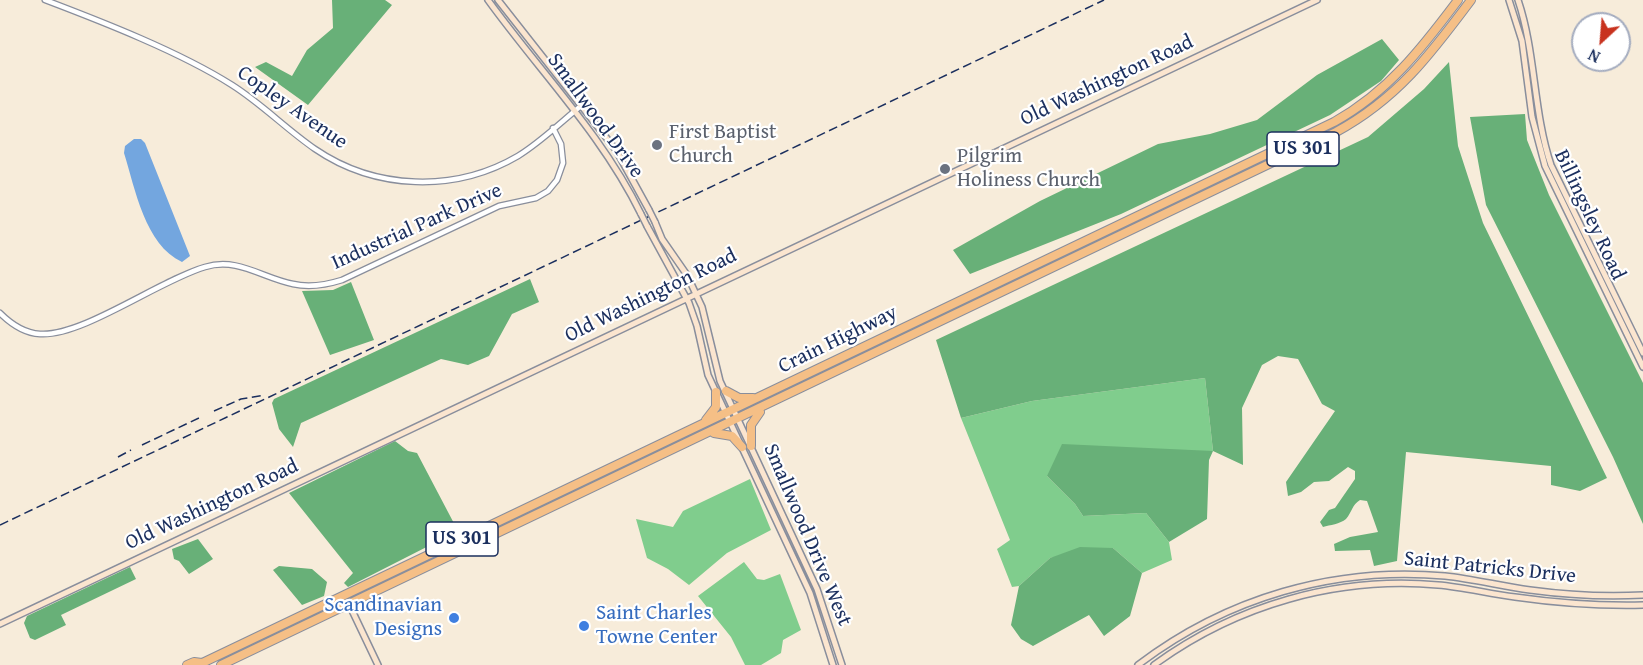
<!DOCTYPE html>
<style>
body{margin:0}
#map{position:relative;width:1643px;height:665px;overflow:hidden;background:#f7ecda;font-family:"Gentium Book Plus",serif}
canvas{display:block}
.north{position:absolute;left:1571px;top:12px;width:60px;height:60px;box-sizing:border-box;background:#fff;border:2px solid #a4acbf;border-radius:50%;rotate:206deg;font-size:16px;font-weight:700;line-height:24px;text-align:center;color:#1b2f5e}
.north::after{content:'';display:block;margin:auto;width:21px;height:27px;background:#c8321e;clip-path:polygon(50% 0,100% 100%,50% 72%,0 100%)}
</style>
<div id="map">
<canvas width="1643" height="665"></canvas>
<div class="north">N</div>
</div>
<script>
const ctx = document.querySelector('canvas').getContext('2d');
ctx.lineJoin = 'round';
function paint(path, color) { ctx.fillStyle = color; ctx.fill(path, 'evenodd'); }
function trace(path, color, width, dash) { ctx.strokeStyle = color; ctx.lineWidth = width; ctx.lineCap = dash ? 'butt' : 'round'; ctx.setLineDash(dash || []); ctx.stroke(path); }
function write(font, color, halo, rows, align = 'center') {
  ctx.font = font + ' "Gentium Book Plus",serif'; ctx.lineWidth = 4.5; ctx.setLineDash([]); ctx.textBaseline = 'middle'; ctx.strokeStyle = halo; ctx.fillStyle = color; for (const [text, x, y, turn = 0] of rows) {
    ctx.save(); ctx.translate(x, y); ctx.rotate((+turn || 0) * Math.PI / 180); ctx.textAlign = isNaN(turn) ? turn : align; if (halo) ctx.strokeText(text, 0, 0); ctx.fillText(text, 0, 0); ctx.restore();
  }
}
paint(new Path2D(`
 M 1205,378 L 1213,451 L 1047,476 L 1075,504 L 1083,516 L 1146,513 L 1169,542 L 1172,560 L 1142,573 L 1113,548 L 1050,558 L 1019,586 L 1012,587 L 997,549 L 1010,540 L 961,418 L 1032,401 Z
 M 750,479 L 771,530 L 727,553 L 689,585 L 668,569 L 647,558 L 636,519 L 673,527 L 683,511 Z
 M 744,562 L 757,579 L 764,580 L 780,574 L 801,630 L 783,640 L 781,653 L 761,665 L 745,665 L 731,637 L 698,596 Z`), '#80cd8d');
paint(new Path2D(`
 M 332,0 L 385,0 L 392,5 L 308,105 L 255,67 L 266,62 L 292,76 L 307,50 L 333,28 Z
 M 1382,39 L 1399,60 L 1381,81 L 1330,115 L 1121,214 L 970,274 L 953,250 L 1040,201 L 1158,144 L 1210,134 L 1257,120 L 1317,75 Z
 M 1449,62 L 1458,146 L 1483,223 L 1607,478 L 1580,491 L 1551,485 L 1551,466 L 1406,452 L 1397,561 L 1374,566 L 1370,550 L 1335,551 L 1334,544 L 1350,537 L 1378,532 L 1367,501 L 1360,500 C 1352,505 1352,512 1346,519 C 1340,524 1330,525 1323,527 L 1320,522 L 1329,510 L 1335,508 L 1355,479 L 1355,471 L 1348,467 L 1329,481 L 1314,482 L 1301,492 L 1288,496 L 1286,482 L 1335,411 L 1322,404 L 1298,359 L 1278,356 L 1262,365 L 1242,408 L 1243,465 L 1213,451 L 1209,460 L 1207,519 L 1169,542 L 1146,513 L 1083,516 L 1075,504 L 1047,476 L 1062,444 L 1213,451 L 1205,378 L 1032,401 L 961,418 L 936,340 L 1368,137 L 1424,89 Z
 M 1525,114 L 1527,140 L 1549,195 L 1643,383 L 1643,524 L 1613,457 L 1486,205 L 1470,117 Z
 M 530,279 L 539,302 L 512,314 L 489,356 L 468,365 L 441,359 L 301,423 L 293,447 L 279,429 L 272,403 L 274,399 Z
 M 351,282 L 374,340 L 330,355 L 302,291 L 333,290 Z
 M 395,441 L 408,451 L 417,453 L 458,531 L 348,587 L 344,583 L 353,573 L 289,493 Z
 M 198,539 L 213,559 L 189,574 L 179,561 L 174,559 L 172,549 Z
 M 1080,547 L 1113,548 L 1142,573 L 1130,616 L 1104,636 L 1089,615 L 1033,646 L 1021,639 L 1011,625 L 1019,586 L 1050,558 Z
 M 279,566 L 312,569 L 327,582 L 324,596 L 302,605 L 273,570 Z
 M 130,567 L 136,579 L 61,615 L 66,625 L 35,640 L 30,638 L 24,623 L 27,616 Z`), '#68b078');
paint(new Path2D(`
 M 134,139 L 141,139 L 145,143 L 190,256 L 182,262 C 145,245 135,188 124,153 L 125,146 Z`), '#73a6df');
const tertiary = new Path2D(`
 M 45,0 C 103,22 180,52 232,85 C 262,104 286,129 315,149 C 375,190 455,193 518,156 C 541,142 561,122 582,105
 M 0,313 C 11,324 25,333 40,334 C 82,337 160,280 205,267 C 238,257 262,278 293,284 C 310,288 326,285 342,280 L 499,206 L 536,198 L 548,191 L 557,180 L 563,163 L 561,144 L 553,128`);
const secondary = new Path2D(`
 M 488,0 C 540,72 602,134 641,214
 M 498,0 L 616,150 L 649,210
 M 1509,0 L 1522,41 L 1532,117 L 1545,166 L 1643,367
 M 1518,0 C 1536,53 1533,112 1551,165 L 1643,353
 M 655,222 L 662,239 L 687,275 L 702,307 L 720,381 L 817,589 L 842,665
 M 647,226 L 689,303 L 697,326 L 708,375 L 810,593 L 833,665
 M 348,602 L 378,665
 M 0,624 L 1317,0
 M 1138,665 C 1226,598 1334,566 1445,576 C 1473,579 1501,586 1530,590 C 1567,595 1605,597 1643,595
 M 1154,665 C 1236,605 1337,576 1438,585 C 1464,587 1489,594 1515,597 C 1557,603 1600,606 1643,605`);
const trunk = new Path2D(`
 M 726,391 L 739,398 L 753,398
 M 706,420 L 716,407 L 716,392
 M 714,433 L 732,436 L 742,447
 M 751,446 L 751,425 L 760,412
 M 187,665 L 194,662 L 202,663
 M 198,665 L 1334,122 C 1388,92 1422,48 1458,0
 M 221,665 L 1336,132 C 1397,99 1430,55 1471,0`);
trace(tertiary, '#898e9c', 7);
trace(secondary, '#898e9c', 8);
trace(trunk, '#898e9c', 10);
trace(tertiary, '#fff', 4.5);
trace(secondary, '#fbe5cf', 5);
trace(trunk, '#f5bf86', 8);
trace(new Path2D(`
 M 214,411 L 241,399 L 265,395
 M 142,445 L 203,416
 M 118,457 L 131,450
 M 0,525 L 1104,0`), '#1b2f5e', 1.5, [9, 4.5]);
const secondaryBridge = new Path2D(`
 M 649,210 L 655,222
 M 641,214 L 647,226`);
trace(secondaryBridge, '#898e9c', 8, []);
trace(secondaryBridge, '#fbe5cf', 5);
for (const [x, y, r, color] of [
 [657,145,6,"#6b7280"],
 [945,169,6,"#6b7280"],
 [454,618,6,"#3f7fe0"],
 [584,626,6,"#3f7fe0"]
]) { const dot = new Path2D(); dot.arc(x, y, r, 0, 2 * Math.PI); ctx.fillStyle = color; ctx.fill(dot); trace(dot, '#fff', 2); }
for (const [x, y, w] of [
 [1303,149,72],
 [462,539,72]
]) { const box = new Path2D(); box.roundRect(x - w / 2, y - 17, w, 34, 4.5); ctx.fillStyle = '#fff'; ctx.fill(box); trace(box, '#1b2f5e', 1.5); }
write('bold 20px', '#1b2f5e', null, [
 ["US 301",1303,149],
 ["US 301",462,539]
]);
write('21px', '#1b2f5e', '#fff', [
 ["Old Washington Road",1107,81,-25],
 ["Copley Avenue",292,108,35],
 ["Smallwood Drive",595,116,54],
 ["Billingsley Road",1589,215,65],
 ["Industrial Park Drive",417,227,-24],
 ["Old Washington Road",651,296,-26],
 ["Crain Highway",838,340,-26],
 ["Old Washington Road",212,505,-25],
 ["Smallwood Drive West",807,535,67],
 ["Saint Patricks Drive",1490,568,6]
]);
write('21px', '#5b616d', '#fff', [
 ["First Baptist",669,133],
 ["Church",669,157],
 ["Pilgrim",957,157],
 ["Holiness Church",957,181]
], 'left');
write('21px', '#366cbe', '#fff', [
 ["Scandinavian",442,606],
 ["Designs",442,630],
 ["Saint Charles",596,614,"left"],
 ["Towne Center",596,638,"left"]
], 'right');
</script>
